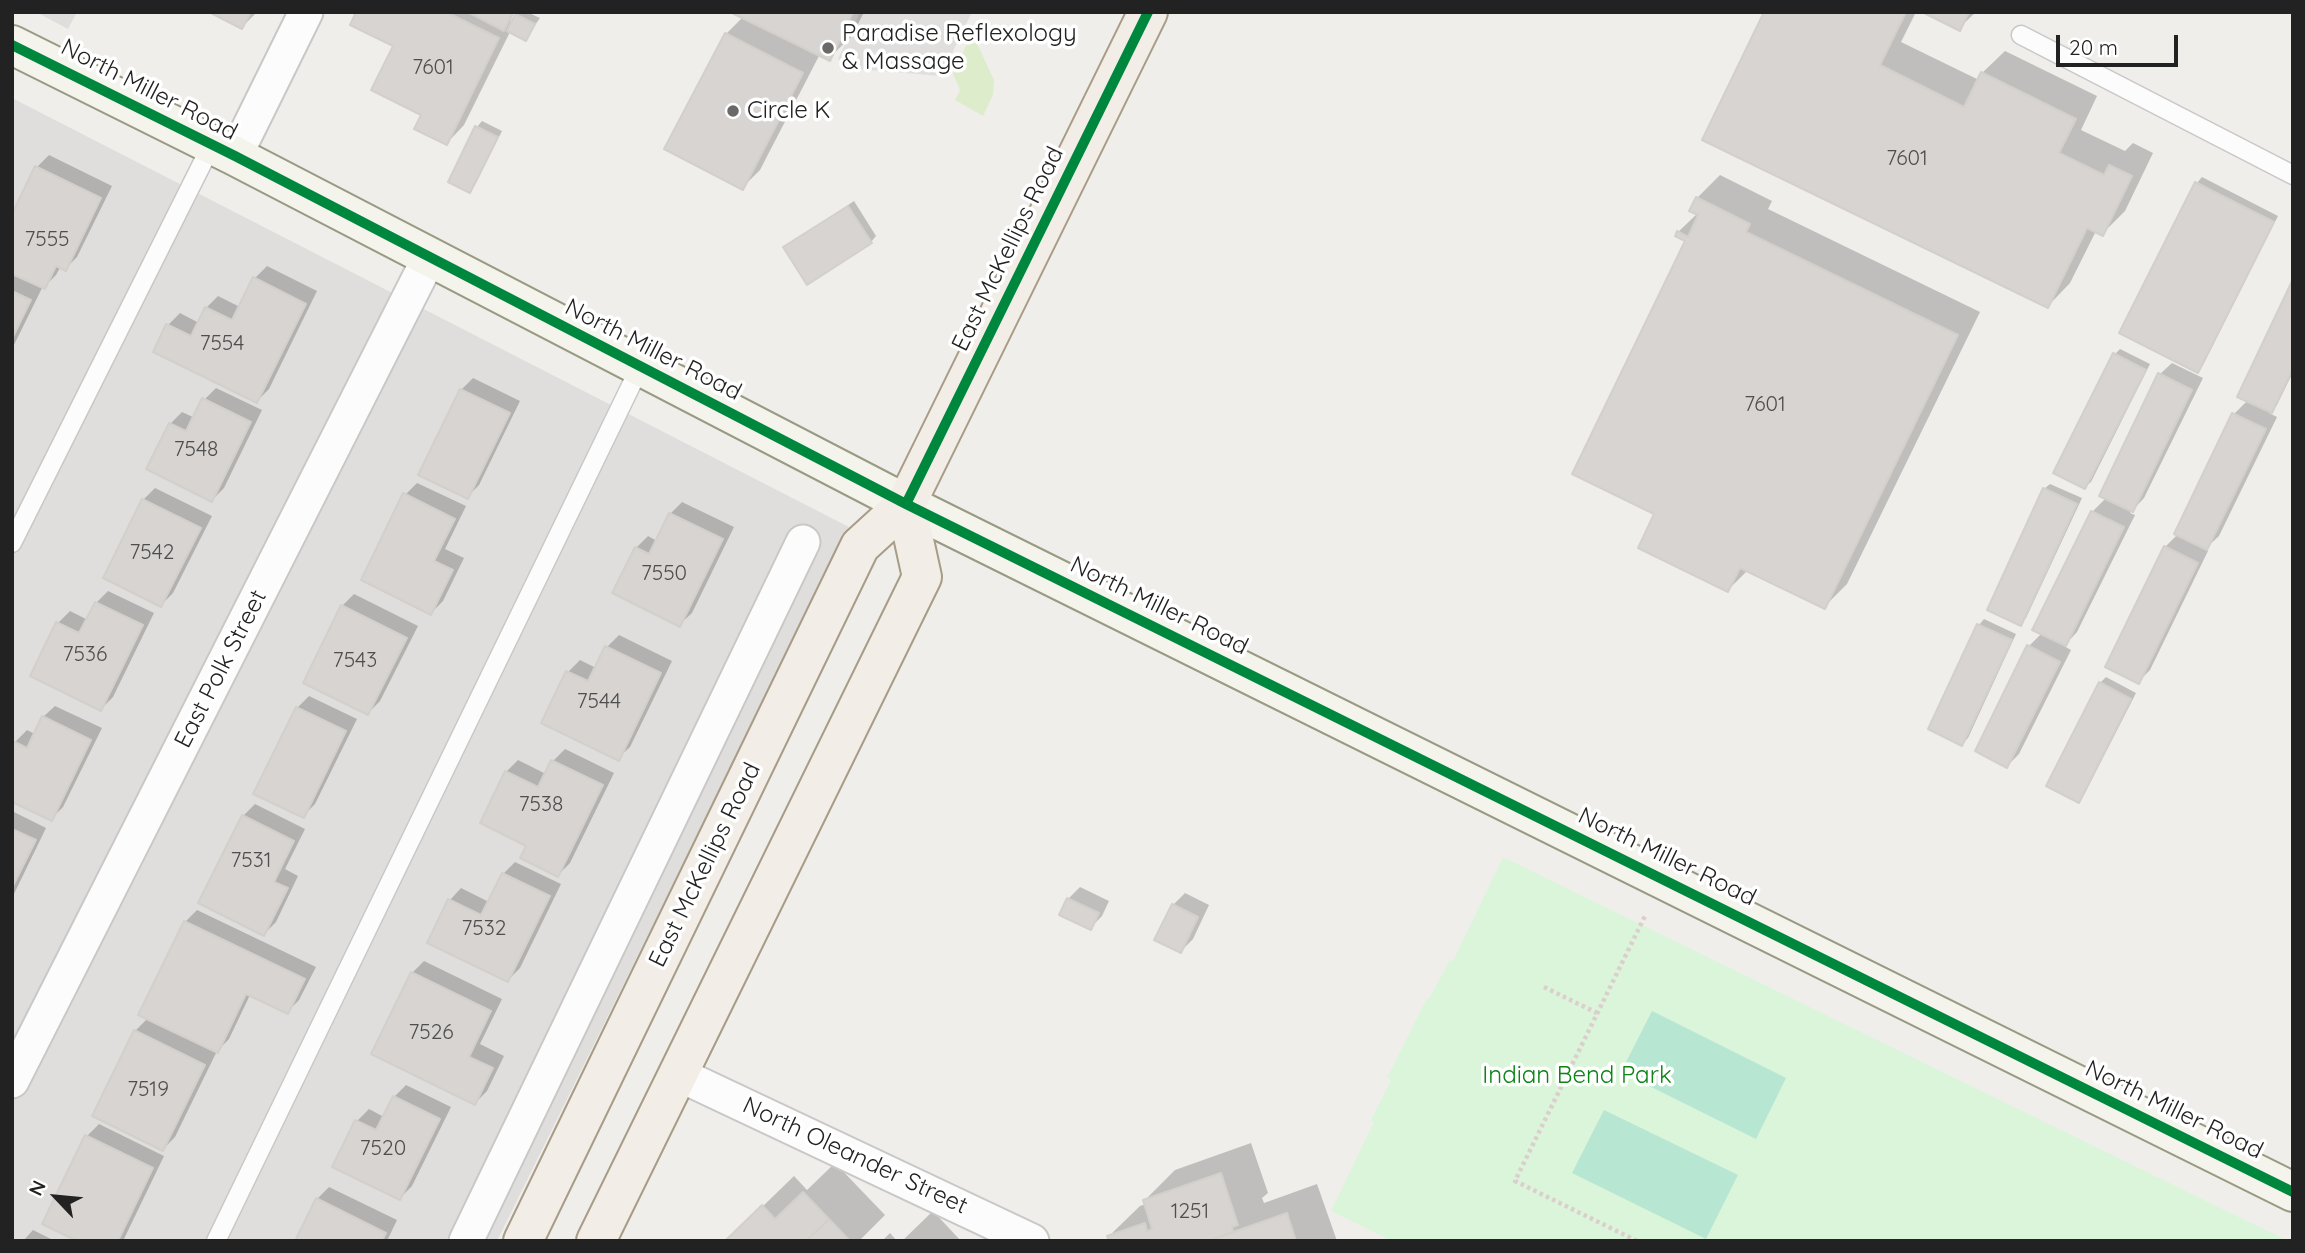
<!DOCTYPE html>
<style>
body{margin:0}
#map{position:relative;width:2305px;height:1253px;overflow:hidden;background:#f0eeeb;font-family:Quicksand,sans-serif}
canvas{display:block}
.frame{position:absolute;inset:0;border:14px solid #222;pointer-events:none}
.north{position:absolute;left:21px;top:1162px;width:70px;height:70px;-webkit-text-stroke:5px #fff;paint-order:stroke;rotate:296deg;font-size:19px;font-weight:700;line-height:28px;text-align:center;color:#222}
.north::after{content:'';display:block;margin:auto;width:24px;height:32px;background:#222;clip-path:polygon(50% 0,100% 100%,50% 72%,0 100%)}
.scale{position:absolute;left:2056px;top:35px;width:122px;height:32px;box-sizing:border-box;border:4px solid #222;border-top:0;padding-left:9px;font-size:21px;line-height:24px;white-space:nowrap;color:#222;-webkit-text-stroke:5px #fff;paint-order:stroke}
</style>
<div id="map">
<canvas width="2305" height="1253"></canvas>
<div class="frame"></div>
<div class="north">N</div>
<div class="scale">20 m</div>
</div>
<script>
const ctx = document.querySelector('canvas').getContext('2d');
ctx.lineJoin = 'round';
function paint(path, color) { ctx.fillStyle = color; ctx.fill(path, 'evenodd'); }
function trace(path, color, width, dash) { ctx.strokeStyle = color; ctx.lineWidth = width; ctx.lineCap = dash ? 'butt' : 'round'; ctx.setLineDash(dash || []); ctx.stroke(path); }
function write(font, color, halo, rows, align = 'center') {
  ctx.font = font + ' Quicksand,sans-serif'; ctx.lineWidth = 7; ctx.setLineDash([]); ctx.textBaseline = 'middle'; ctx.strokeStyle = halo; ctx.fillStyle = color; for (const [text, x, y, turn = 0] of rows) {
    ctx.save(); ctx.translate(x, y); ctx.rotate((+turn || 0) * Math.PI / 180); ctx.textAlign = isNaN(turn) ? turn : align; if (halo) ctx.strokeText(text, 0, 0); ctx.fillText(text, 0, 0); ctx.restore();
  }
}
paint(new Path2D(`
 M 36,12 L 77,12 L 68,29 Z
 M 12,98 L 849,527 L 497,1241 L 12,1241 Z`), '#dfdedc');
paint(new Path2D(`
 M 972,33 L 994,80 L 993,95 L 983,116 L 955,100 L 960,90 L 953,74 Z`), '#ddeccb');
paint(new Path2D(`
 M 1503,857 L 2288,1241 L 1392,1241 L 1331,1211 L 1374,1122 L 1371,1120 L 1391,1080 L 1387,1078 L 1427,998 L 1429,999 L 1450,960 L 1453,961 Z`), '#daf5da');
paint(new Path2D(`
 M 1652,1011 L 1786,1078 L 1756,1139 L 1621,1072 Z
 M 1604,1110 L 1738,1175 L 1706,1239 L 1572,1173 Z`), '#b7e6d2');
paint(new Path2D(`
 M 860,12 L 972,12 L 941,76 L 857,69 L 838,59 Z`), '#e0dfde');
paint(new Path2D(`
 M 213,12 L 257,12 L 242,27 Z
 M 358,12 L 514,12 L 510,22 L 520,12 L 527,12 L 540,18 L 526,38 L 511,30 L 464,125 L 447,143 L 423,114 L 395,45 Z
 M 734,12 L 864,12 L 852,36 L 829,58 L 820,54 L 760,170 L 742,188 L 726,34 L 743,17 Z
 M 1766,12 L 1916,12 L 1901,42 L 1979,80 L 1982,73 L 2005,51 L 2097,96 L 2081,130 L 2125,151 L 2133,143 L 2153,153 L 2125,211 L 2102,234 L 2096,231 L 2070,283 L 2048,306 Z
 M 1926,12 L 1976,12 L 1959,28 Z
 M 482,121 L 502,131 L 475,185 L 470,191 L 477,127 Z
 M 49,155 L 112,186 L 77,257 L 65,269 L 61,266 L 56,275 L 44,287 L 43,286 L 12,349 L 12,218 L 37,167 Z
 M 1720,175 L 1772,201 L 1768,209 L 1980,312 L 1847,584 L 1824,607 L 1748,570 L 1728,590 L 1656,513 L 1688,240 L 1678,232 L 1698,213 L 1697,198 Z
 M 2202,177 L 2278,216 L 2203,365 L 2198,370 L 2197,183 Z
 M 854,201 L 876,236 L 871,242 L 785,247 Z
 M 267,266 L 317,291 L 269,389 L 257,401 L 168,325 L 180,313 L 199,323 L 206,308 L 218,296 L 240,307 L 255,278 Z
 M 2293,283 L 2293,372 L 2277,405 L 2269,413 L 2277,417 L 2219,536 L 2205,549 L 2208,551 L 2150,670 L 2138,682 L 2165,547 L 2178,534 L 2176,533 L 2234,414 L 2248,400 Z
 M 2120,349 L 2150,364 L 2091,482 L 2085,487 L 2115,354 Z
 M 2172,363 L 2203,378 L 2144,498 L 2130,513 L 2135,515 L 2077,632 L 2064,646 L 2071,650 L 2019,754 L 2007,766 L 2029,646 L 2042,633 L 2092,512 L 2106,498 L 2160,374 Z
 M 473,378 L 520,401 L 479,485 L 467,497 L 420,474 L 461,390 Z
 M 216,388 L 262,410 L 224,488 L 212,500 L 170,424 L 182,412 L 195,418 L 204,400 Z
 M 417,483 L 466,506 L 445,549 L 464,558 L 443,601 L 431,613 L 405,495 Z
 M 2050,484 L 2082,498 L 2026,618 L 2021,624 L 2044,489 Z
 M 155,488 L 212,516 L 173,593 L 161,605 L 143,500 Z
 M 682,502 L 734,527 L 692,613 L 680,624 L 636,548 L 648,536 L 657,541 L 670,514 Z
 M 108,591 L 154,613 L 113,697 L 101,709 L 58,623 L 70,611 L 88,620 L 96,603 Z
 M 354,594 L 418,626 L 380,701 L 368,713 L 342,606 Z
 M 1984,619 L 2016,634 L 1968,738 L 1962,744 L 1979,625 Z
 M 619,635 L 672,661 L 630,747 L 618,758 L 543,722 L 568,672 L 580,660 L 596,668 L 607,647 Z
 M 2106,677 L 2136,693 L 2084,795 L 2079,801 L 2100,683 Z
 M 309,696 L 357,719 L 315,804 L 303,816 L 297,708 Z
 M 55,706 L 102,728 L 63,807 L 51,819 L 15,742 L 27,730 L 35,734 L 43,717 Z
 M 565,749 L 614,773 L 570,863 L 558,875 L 529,845 L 506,772 L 518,760 L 546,774 L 553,761 Z
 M 255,804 L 305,829 L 285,869 L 298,876 L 276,922 L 264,934 L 243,816 Z
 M 12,811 L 46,828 L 12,898 Z
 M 515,862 L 561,884 L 520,968 L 508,980 L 450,900 L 461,888 L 489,902 L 503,874 Z
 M 1080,887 L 1109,901 L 1102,916 L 1090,928 L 1068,899 Z
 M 1185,893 L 1209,905 L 1193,939 L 1181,951 L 1173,905 Z
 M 197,910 L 316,967 L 299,1000 L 287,1012 L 250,995 L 229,1039 L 217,1051 L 175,1137 L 163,1149 L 135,1031 L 148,1018 L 185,922 Z
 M 424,961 L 502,999 L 480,1044 L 504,1056 L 487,1091 L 475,1103 L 412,973 Z
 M 406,1085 L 451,1107 L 412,1186 L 400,1198 L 357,1121 L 369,1109 L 384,1117 L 394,1097 Z
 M 99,1124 L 164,1156 L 123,1241 L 81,1241 L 87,1136 Z
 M 1251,1143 L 1268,1193 L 1262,1198 L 1264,1203 L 1317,1184 L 1337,1241 L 1110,1241 L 1109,1236 L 1140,1206 L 1146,1204 L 1145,1200 L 1175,1170 Z
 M 835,1163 L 885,1215 L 859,1241 L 727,1241 L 794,1176 L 807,1190 Z
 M 329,1187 L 397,1220 L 387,1241 L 297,1241 L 317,1199 Z
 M 933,1211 L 961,1241 L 902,1241 Z
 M 33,1230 L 55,1241 L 23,1241 Z
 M 890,1233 L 897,1241 L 882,1241 Z`), '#0003');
const building = new Path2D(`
 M 209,12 L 251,12 L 242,29 Z
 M 356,12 L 446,12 L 499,38 L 447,145 L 414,129 L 421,115 L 371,90 L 393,46 L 350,25 Z
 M 468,12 L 513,12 L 504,31 Z
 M 730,12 L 853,12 L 830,61 Z
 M 1764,12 L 1906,12 L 1880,65 L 1964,107 L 1981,72 L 2076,119 L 2059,153 L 2104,175 L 2109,165 L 2132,176 L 2103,236 L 2087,228 L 2048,308 L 1702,140 Z
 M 1922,12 L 1969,12 L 1960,31 Z
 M 515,14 L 535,24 L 526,41 L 507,31 Z
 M 725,33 L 803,73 L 743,190 L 664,149 Z
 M 475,126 L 498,137 L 470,193 L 448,182 Z
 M 35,166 L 101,198 L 66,271 L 56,266 L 45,289 L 12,274 L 12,214 Z
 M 2195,182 L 2274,222 L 2198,373 L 2119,333 Z
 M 1696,197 L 1750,224 L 1746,232 L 1958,335 L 1825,609 L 1740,568 L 1728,592 L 1638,548 L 1654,514 L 1572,474 L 1685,241 L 1675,236 L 1677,231 L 1688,237 L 1698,215 L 1689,211 Z
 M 848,206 L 872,243 L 807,285 L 783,247 Z
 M 253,277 L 306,304 L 257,403 L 153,352 L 166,324 L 191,336 L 205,307 L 232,320 Z
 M 2293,279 L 2293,368 L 2272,413 L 2237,397 Z
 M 12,291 L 31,300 L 12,339 Z
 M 2113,353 L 2146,370 L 2085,489 L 2053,473 Z
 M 2158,373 L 2192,390 L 2133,512 L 2099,496 Z
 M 460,389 L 510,413 L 468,499 L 418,475 Z
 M 202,398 L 251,422 L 212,502 L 146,469 L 169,423 L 186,431 Z
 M 2232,413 L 2266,429 L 2207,550 L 2174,534 Z
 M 2043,488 L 2077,504 L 2021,626 L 1987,610 Z
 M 403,493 L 455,519 L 434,561 L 453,570 L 431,615 L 361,580 Z
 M 142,499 L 201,528 L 161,607 L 103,578 Z
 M 2091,511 L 2124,527 L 2066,646 L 2032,630 Z
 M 669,513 L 723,539 L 680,627 L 612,593 L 635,547 L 649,554 Z
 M 2164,546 L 2198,563 L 2139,684 L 2105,667 Z
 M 95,602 L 143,625 L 101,711 L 30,676 L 56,622 L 79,633 Z
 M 341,605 L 407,638 L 368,715 L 303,683 Z
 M 1977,624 L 2012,640 L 1962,746 L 1928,729 Z
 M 2027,645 L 2060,662 L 2007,768 L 1975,751 Z
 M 605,646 L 661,673 L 619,761 L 541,723 L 566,671 L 588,681 Z
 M 2099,682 L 2131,699 L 2079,803 L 2046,786 Z
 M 296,707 L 346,731 L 304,818 L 253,794 Z
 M 42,716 L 91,740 L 52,821 L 12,802 L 12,743 L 13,741 L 27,748 Z
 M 551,760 L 603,785 L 558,877 L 520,858 L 526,846 L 480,823 L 505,771 L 538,787 Z
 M 242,815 L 294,841 L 274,882 L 288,888 L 264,936 L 198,903 Z
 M 12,829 L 36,840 L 12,888 Z
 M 502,873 L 550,896 L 508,982 L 427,943 L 448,899 L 481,915 Z
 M 1067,898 L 1099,913 L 1091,930 L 1059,915 Z
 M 1172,904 L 1198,917 L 1181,953 L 1154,940 Z
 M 184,921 L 305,979 L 288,1014 L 246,994 L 218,1053 L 138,1015 Z
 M 411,972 L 491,1011 L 469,1057 L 493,1068 L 475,1105 L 371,1054 Z
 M 134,1030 L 205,1065 L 163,1151 L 92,1116 Z
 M 393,1096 L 440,1119 L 400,1200 L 332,1167 L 355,1120 L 376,1130 Z
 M 85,1135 L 153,1168 L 118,1241 L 77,1241 L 42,1224 Z
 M 1221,1173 L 1238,1225 L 1232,1227 L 1233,1232 L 1207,1241 L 1109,1241 L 1107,1236 L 1145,1223 L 1147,1231 L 1152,1229 L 1143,1200 Z
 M 803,1192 L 829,1219 L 806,1241 L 725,1241 L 762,1205 L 775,1219 Z
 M 316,1198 L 386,1233 L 382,1241 L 295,1241 Z
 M 1287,1213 L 1296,1241 L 1207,1241 L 1233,1232 Z
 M 829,1219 L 850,1241 L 806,1241 Z`);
paint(building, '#d7d4d2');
trace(building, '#d3d0cc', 2);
const lane = new Path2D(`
 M 2021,35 L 2293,175
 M 12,543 L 212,144
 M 216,1241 L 640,367`);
const street = new Path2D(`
 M 235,156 L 306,12
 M 678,1074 L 1032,1241
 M 12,1081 L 429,258
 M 466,1241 L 803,542`);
const secondary = new Path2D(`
 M 12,45 L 235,156 L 906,504 L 2293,1192`);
const primary = new Path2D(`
 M 523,1241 L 860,546 L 906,504 L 1148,12
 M 596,1241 L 922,577 L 906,504`);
trace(lane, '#c9c8c7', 21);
trace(street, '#c9c8c7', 37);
trace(secondary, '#999a82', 42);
trace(primary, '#a79c86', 42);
trace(new Path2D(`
 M 1544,987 L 1597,1013
 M 1637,1241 L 1515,1181 L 1646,914`), '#dccecd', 4.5, [3.5, 3.5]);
trace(lane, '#fdfcfc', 18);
trace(street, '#fdfcfc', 33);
trace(secondary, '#f4f4ed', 38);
trace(primary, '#f3ede7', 38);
trace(new Path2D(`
 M 12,45 L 235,156 L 906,504 L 2293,1192
 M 906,504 L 1148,12`), '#00873e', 10);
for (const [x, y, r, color] of [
 [828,48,7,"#6a6968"],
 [733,111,7,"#6a6968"]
]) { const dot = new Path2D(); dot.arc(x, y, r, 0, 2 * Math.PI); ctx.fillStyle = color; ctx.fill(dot); trace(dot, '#fff', 2.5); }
write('21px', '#4f4e4e', null, [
 ["7601",433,68],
 ["7601",1907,159],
 ["7555",47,240],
 ["7554",222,344],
 ["7601",1765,405],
 ["7548",196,450],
 ["7542",152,553],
 ["7550",664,574],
 ["7536",85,655],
 ["7543",355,661],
 ["7544",599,702],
 ["7538",541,805],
 ["7531",251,861],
 ["7532",484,929],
 ["7526",431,1033],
 ["7519",148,1090],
 ["7520",383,1149],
 ["1251",1190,1212]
]);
write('24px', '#222', '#fff', [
 ["Paradise Reflexology",842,34],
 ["& Massage",842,62],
 ["Circle K",747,111]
], 'left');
write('24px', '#222', '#fff', [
 ["North Miller Road",149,90,27],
 ["East McKellips Road",1008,249,-64],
 ["North Miller Road",653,350,27],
 ["North Miller Road",1159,606,26],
 ["East Polk Street",221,669,-63],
 ["North Miller Road",1667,857,26],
 ["East McKellips Road",705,865,-64],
 ["North Miller Road",2174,1110,26],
 ["North Oleander Street",855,1156,25]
]);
write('24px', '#0c8416', '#fff', [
 ["Indian Bend Park",1577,1076]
]);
</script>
